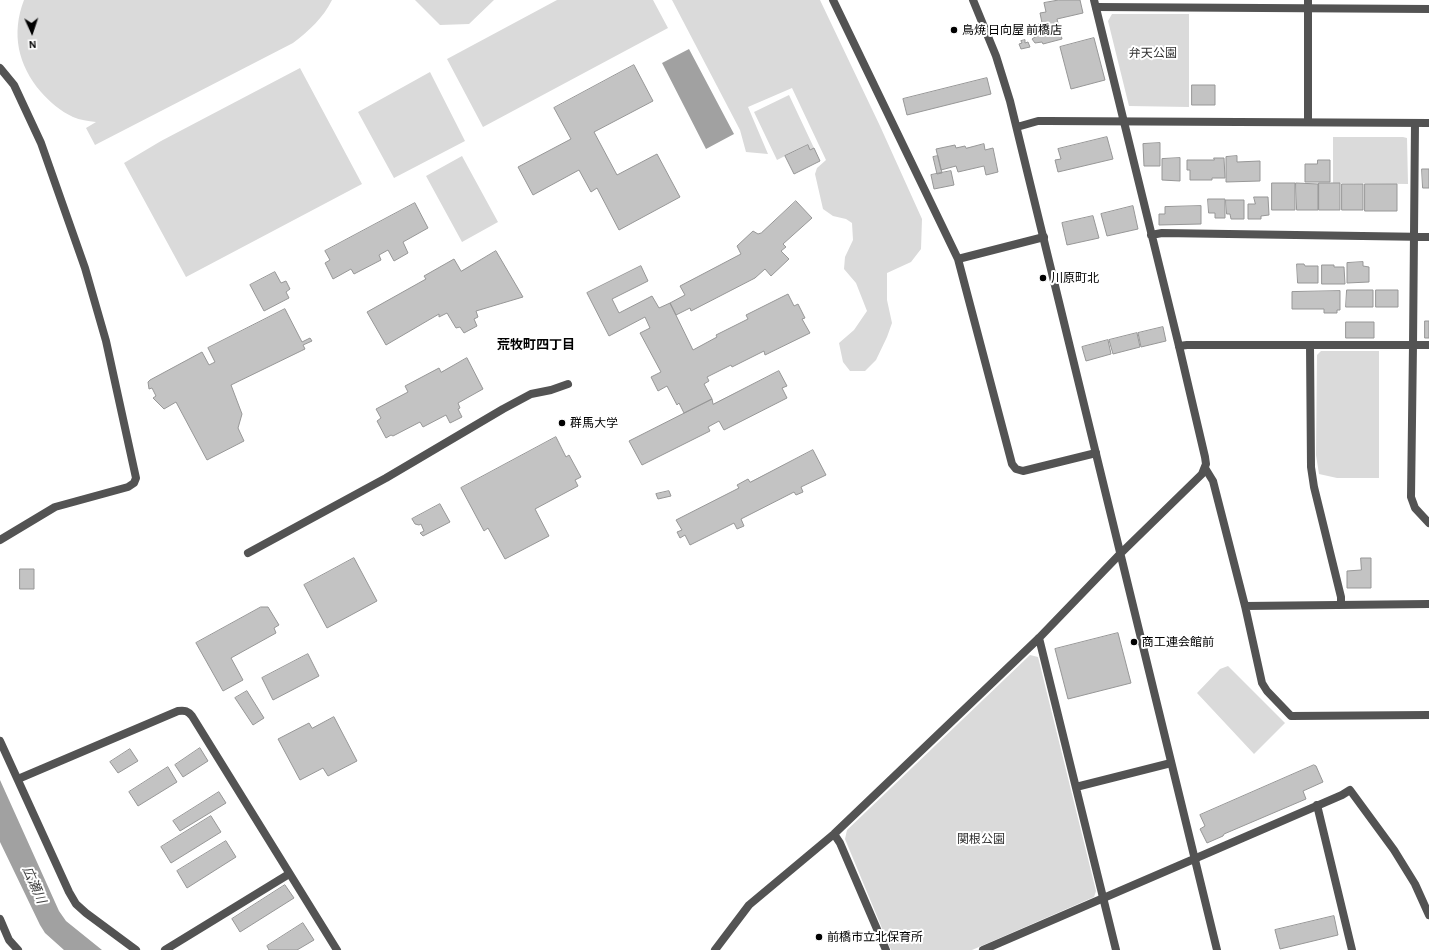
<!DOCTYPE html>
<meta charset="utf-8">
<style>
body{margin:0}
#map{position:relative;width:1429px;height:950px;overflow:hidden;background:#fff;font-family:"Alegreya Sans",sans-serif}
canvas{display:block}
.north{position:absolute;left:12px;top:12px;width:40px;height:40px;-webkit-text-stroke:3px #fff;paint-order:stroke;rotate:177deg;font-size:11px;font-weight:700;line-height:16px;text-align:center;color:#000}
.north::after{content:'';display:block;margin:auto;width:14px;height:18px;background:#000;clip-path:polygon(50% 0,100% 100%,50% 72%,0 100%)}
</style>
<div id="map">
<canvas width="1429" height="950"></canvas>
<div class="north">N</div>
</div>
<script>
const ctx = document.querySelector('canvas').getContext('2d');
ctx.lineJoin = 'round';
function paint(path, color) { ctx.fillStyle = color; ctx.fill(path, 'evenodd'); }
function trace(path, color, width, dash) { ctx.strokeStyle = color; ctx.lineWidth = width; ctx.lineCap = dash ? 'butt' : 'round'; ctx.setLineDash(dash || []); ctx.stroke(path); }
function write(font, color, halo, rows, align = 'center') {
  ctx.font = font + ' "Alegreya Sans","Noto Sans JP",sans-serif'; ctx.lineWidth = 4; ctx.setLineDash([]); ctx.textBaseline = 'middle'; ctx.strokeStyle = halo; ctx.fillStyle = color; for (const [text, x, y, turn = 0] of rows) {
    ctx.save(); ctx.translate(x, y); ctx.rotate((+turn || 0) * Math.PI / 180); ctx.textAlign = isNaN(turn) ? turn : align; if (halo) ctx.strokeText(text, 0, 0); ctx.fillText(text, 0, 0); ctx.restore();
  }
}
paint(new Path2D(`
 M 24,0 L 332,0 C 323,18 309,31 293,43 L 95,145 L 86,128 L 96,122 C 88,121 80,120 73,117 C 60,111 50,102 41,92 C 18,65 11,34 24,0 Z
 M 415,0 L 494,0 L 469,24 L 440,25 Z
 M 557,0 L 653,0 L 668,28 L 483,127 L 447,59 Z
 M 672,0 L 820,0 L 880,126 L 922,219 L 921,249 L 911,262 L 887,273 L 887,300 L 892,323 L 887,337 L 876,360 L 865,371 L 850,371 L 843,362 L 839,343 L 854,330 L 867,311 L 856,283 L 844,269 L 845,257 L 853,240 L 852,223 L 846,219 L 833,216 L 823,209 L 815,174 L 817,168 L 826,160 L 792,88 L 748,107 L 768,154 L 746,152 L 740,130 Z
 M 1112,14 L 1189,14 L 1189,107 L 1129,106 L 1108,21 Z
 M 300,68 L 362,184 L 186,277 L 124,163 L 161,141 Z
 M 430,72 L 465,141 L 394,178 L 358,112 Z
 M 789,95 L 814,148 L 810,150 L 807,145 L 777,160 L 754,112 Z
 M 1333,137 L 1403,137 L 1407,138 L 1408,184 L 1333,183 Z
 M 462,156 L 498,222 L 462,242 L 426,176 Z
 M 1321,351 L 1379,351 L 1379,478 L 1337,478 L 1319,474 L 1316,455 L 1317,355 Z
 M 1030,655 L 1038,657 L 1096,891 L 1094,897 L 972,950 L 891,950 L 845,839 L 847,830 Z
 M 1228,666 L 1285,723 L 1254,754 L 1197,693 L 1220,669 Z`), '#dadada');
paint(new Path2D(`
 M 689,49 L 734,134 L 706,149 L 662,63 Z
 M 0,780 L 59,911 L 66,921 L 102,950 L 64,950 L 45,933 L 40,925 L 0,842 Z`), '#a1a1a1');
const building = new Path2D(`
 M 1059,0 L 1080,0 L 1083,13 L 1057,19 L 1062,39 L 1043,44 L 1042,42 L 1035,43 L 1032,39 L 1035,37 L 1040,35 L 1039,34 L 1041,33 L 1038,24 L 1042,23 L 1040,13 L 1046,12 L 1044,3 Z
 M 1094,38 L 1105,80 L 1071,89 L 1060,47 Z
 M 1025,40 L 1025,43 L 1028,42 L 1030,47 L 1021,49 L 1019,44 L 1022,43 L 1021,41 Z
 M 634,65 L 653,101 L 594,132 L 617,175 L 657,154 L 680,197 L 619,230 L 597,188 L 591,192 L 579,170 L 533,195 L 518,167 L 571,139 L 554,108 Z
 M 987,78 L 991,94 L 907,115 L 903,99 Z
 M 1192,85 L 1215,85 L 1215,105 L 1192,105 Z
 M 1107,137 L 1113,159 L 1058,172 L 1055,160 L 1061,159 L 1058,149 Z
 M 1160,143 L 1160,166 L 1144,166 L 1143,144 Z
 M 984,144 L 985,150 L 993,148 L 998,172 L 986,175 L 984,166 L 958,172 L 956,166 L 941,170 L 936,149 L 955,145 L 956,148 L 965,146 L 966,148 Z
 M 808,145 L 810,150 L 814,148 L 820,161 L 794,174 L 785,156 Z
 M 938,156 L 942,173 L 937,174 L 933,157 Z
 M 1237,156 L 1237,162 L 1260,161 L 1260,181 L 1226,182 L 1226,157 Z
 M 1180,158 L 1180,181 L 1162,180 L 1162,159 Z
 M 1214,158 L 1224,158 L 1225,178 L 1212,178 L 1212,180 L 1190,180 L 1190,170 L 1187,170 L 1187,160 L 1214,160 Z
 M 1318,160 L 1330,160 L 1330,182 L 1305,182 L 1305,164 L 1317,164 Z
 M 1422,169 L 1429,169 L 1429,188 L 1423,188 Z
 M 951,171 L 954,185 L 934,189 L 931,175 Z
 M 1272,183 L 1295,183 L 1295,210 L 1272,210 Z
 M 1296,183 L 1318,184 L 1318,210 L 1297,210 Z
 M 1319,183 L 1340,183 L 1340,210 L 1319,210 Z
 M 1342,184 L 1363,184 L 1363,210 L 1342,210 Z
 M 1365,184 L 1397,184 L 1397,211 L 1365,211 Z
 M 1254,197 L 1268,197 L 1269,215 L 1261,216 L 1261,219 L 1248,219 L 1248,204 L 1255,204 Z
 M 1208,199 L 1225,199 L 1225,218 L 1215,218 L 1215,213 L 1209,213 Z
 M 1226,200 L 1244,200 L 1244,219 L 1231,219 L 1230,214 L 1227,214 Z
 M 796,201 L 812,218 L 783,244 L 786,247 L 781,251 L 789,259 L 771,276 L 765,269 L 755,278 L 691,311 L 690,308 L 676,315 L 670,303 L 685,295 L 680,286 L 741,254 L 737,246 L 753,231 L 758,234 L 761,233 Z
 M 415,203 L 428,228 L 403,242 L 408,253 L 394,261 L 388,250 L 379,255 L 381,260 L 354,274 L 351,269 L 333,279 L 325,263 L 330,260 L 325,251 Z
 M 1133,206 L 1138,229 L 1107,236 L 1101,214 Z
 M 1201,206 L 1201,224 L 1159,225 L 1159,214 L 1165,214 L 1165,207 Z
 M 1093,216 L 1099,238 L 1067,245 L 1062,223 Z
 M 496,251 L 523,297 L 476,311 L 478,317 L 474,319 L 477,326 L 464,333 L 460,327 L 456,328 L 447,313 L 439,317 L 439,314 L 386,345 L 367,312 L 426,279 L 424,276 L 454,259 L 461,271 Z
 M 1363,262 L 1363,266 L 1369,267 L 1369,282 L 1347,283 L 1347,263 Z
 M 1297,264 L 1304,264 L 1305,266 L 1318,266 L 1318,283 L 1298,283 Z
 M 1322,265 L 1334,265 L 1334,267 L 1344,267 L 1345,284 L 1322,284 Z
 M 641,266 L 648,281 L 612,299 L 619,313 L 652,296 L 659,308 L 670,303 L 693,350 L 717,337 L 716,335 L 748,319 L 746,315 L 788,294 L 794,306 L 798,304 L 805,318 L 802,319 L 810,333 L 765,355 L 764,351 L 732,367 L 731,365 L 707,377 L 709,381 L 704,384 L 712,399 L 684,413 L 679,403 L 677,405 L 667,386 L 658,391 L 651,377 L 661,372 L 640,333 L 650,328 L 645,317 L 609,336 L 587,293 Z
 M 275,272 L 281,283 L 286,281 L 290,289 L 286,292 L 289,298 L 264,311 L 250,285 Z
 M 1347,290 L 1373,290 L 1373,307 L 1346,307 Z
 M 1376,290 L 1398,290 L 1398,307 L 1376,307 Z
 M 1340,291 L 1340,310 L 1337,310 L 1337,313 L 1324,313 L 1324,309 L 1292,309 L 1292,292 Z
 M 285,309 L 302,342 L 310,338 L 312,341 L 303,345 L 305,349 L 231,385 L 242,414 L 238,428 L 244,441 L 207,460 L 176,402 L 164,409 L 153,398 L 156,396 L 152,388 L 149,389 L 148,382 L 150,380 L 202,352 L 209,365 L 215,362 L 208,348 Z
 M 1425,321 L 1429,321 L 1429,338 L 1425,338 Z
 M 1346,322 L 1374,322 L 1374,338 L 1346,338 Z
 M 1163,327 L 1166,341 L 1141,347 L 1138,333 Z
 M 1137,333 L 1140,347 L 1113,354 L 1109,340 Z
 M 1108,340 L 1111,354 L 1086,361 L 1082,347 Z
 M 467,358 L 483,389 L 458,403 L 460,408 L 458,409 L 462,417 L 450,423 L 446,415 L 423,427 L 420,422 L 393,436 L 391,435 L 386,438 L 377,421 L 381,418 L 376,409 L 408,392 L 405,386 L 439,368 L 441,372 Z
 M 779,371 L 787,386 L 782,388 L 787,398 L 724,430 L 719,421 L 708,427 L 710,431 L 642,465 L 629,441 L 712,399 L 713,404 Z
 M 556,437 L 566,457 L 569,455 L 581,477 L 575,480 L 578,486 L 535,509 L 549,536 L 505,559 L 488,528 L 484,531 L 461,488 Z
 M 813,450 L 826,475 L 801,487 L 803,492 L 796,495 L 794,492 L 741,519 L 744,526 L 737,529 L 734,523 L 690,545 L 685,535 L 680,538 L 677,532 L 682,530 L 676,520 L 739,488 L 737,485 L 748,479 L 750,482 Z
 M 669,491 L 671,496 L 658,499 L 656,494 Z
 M 440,504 L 450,522 L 423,536 L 420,533 L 424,531 L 421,524 L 419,525 L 415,524 L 412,519 Z
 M 354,558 L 377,601 L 327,628 L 304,585 Z
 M 1361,558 L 1371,558 L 1371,588 L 1347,588 L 1347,571 L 1361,570 Z
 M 20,569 L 34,569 L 34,589 L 20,589 Z
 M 261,607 L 268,607 L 279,625 L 274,628 L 276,633 L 231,658 L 243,680 L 223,691 L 196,643 Z
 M 1118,633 L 1131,683 L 1068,699 L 1055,649 Z
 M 308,654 L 319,676 L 273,700 L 262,678 Z
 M 247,691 L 264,718 L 253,725 L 235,698 Z
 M 334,717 L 357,761 L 328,776 L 323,768 L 300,780 L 278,739 L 309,723 L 312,728 Z
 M 200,748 L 208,761 L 183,777 L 175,765 Z
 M 130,749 L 138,761 L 118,773 L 110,762 Z
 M 1314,765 L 1316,766 L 1323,782 L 1303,791 L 1306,799 L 1224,834 L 1223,836 L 1207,843 L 1200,829 L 1205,826 L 1200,815 Z
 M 168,767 L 177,782 L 138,806 L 129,792 Z
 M 219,792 L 226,803 L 180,831 L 173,821 Z
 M 211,816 L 221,832 L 171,863 L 161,847 Z
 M 226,841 L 236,857 L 187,888 L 177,871 Z
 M 285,885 L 294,898 L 240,932 L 232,919 Z
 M 1334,916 L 1338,935 L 1280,949 L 1275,930 Z
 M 303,923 L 314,940 L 297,950 L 269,950 L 267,946 Z`);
paint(building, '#c3c3c3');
trace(building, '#979797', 1);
trace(new Path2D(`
 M 248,553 L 386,478 L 503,409 L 531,394 L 551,390 L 568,384`), '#535353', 8);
trace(new Path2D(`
 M 833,0 L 958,259 L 1012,464 L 1016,469 L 1023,471 L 1096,453
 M 1096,7 L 1429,9
 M 0,68 L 14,85 L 41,143 L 85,268 L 106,341 L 136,478 L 134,483 L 128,487 L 55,507 L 0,540
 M 1124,122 L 1179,346 L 1187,345 L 1429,345
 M 1415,123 L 1413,345 L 1411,497 L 1415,508 L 1429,523
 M 1151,235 L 1162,233 L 1429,237
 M 958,259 L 1044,237
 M 1310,345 L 1311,467 L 1314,487 L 1341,597 L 1341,605
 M 1205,468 L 1213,481 L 1245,606 L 1262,683 L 1267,691 L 1291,716 L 1429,715
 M 1245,606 L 1429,604
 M 1039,638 L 1116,950
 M 0,741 L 69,892 L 76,904 L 86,913 L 136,950
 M 18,779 L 178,711 C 185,710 188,711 192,716 L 337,950
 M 1076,787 L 1171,763
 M 1317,805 L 1352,950
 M 834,834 L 840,843 L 886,950
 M 1194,859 L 1342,795 L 1350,790 L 1394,850 L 1415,884 L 1429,915
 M 0,919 L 9,940 L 18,950
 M 165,950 L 289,874
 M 715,950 L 749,905 L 834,834 L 1039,638 L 1120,554`), '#535353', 8);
trace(new Path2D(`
 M 973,0 L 996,56 L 1010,101 L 1217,950
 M 1094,0 L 1124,122
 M 1308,122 L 1308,0
 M 1017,127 L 1038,121 L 1048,121 L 1429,123
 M 1120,554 L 1202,474 L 1206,464 L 1205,457 L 1179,346
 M 983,950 L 1194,859`), '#535353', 8);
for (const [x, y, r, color] of [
 [954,30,4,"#000"],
 [1043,278,4,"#000"],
 [562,423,4,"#000"],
 [1134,642,4,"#000"],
 [819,937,4,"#000"]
]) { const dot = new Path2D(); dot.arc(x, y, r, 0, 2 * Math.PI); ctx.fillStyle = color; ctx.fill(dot); trace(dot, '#fff', 1.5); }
write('12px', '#000', '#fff', [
 ["鳥焼 日向屋 前橋店",962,30],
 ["川原町北",1051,278],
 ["群馬大学",570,423],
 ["商工連会館前",1142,642],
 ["前橋市立北保育所",827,937]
], 'left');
write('12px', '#313131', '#fff', [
 ["弁天公園",1153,53],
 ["関根公園",981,839]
]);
write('bold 13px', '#000', '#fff', [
 ["荒牧町四丁目",536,345]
]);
write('italic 13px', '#424242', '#fff', [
 ["広瀬川",34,885,66]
]);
</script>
